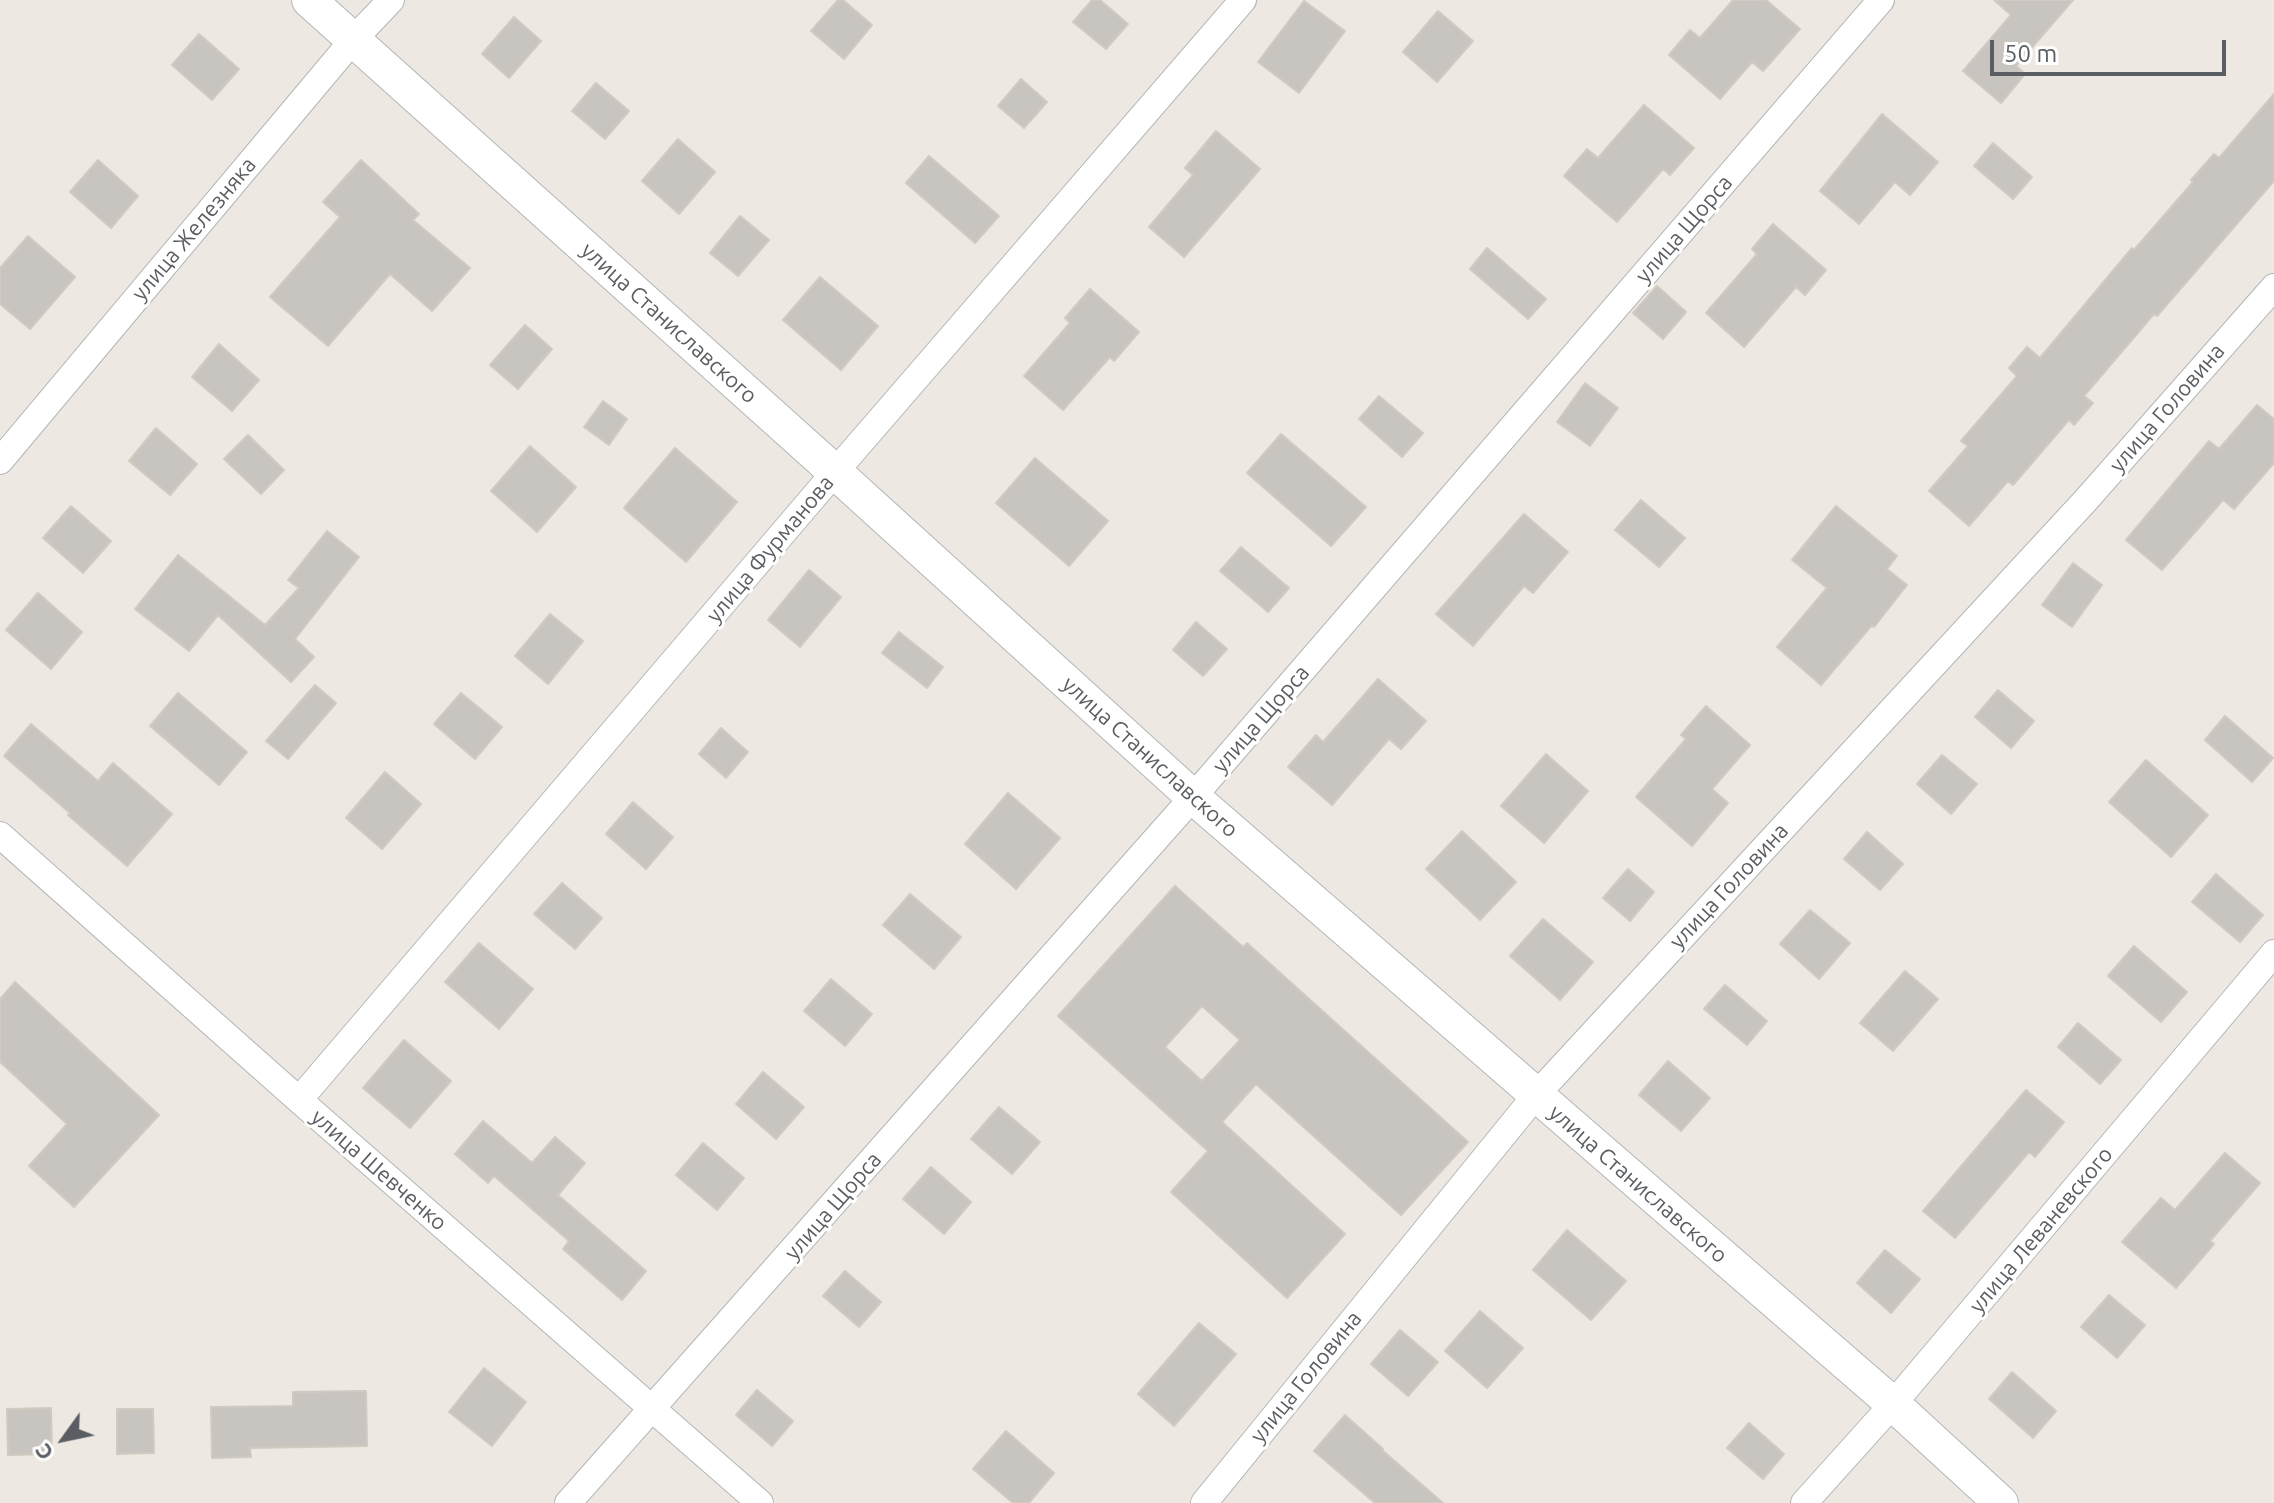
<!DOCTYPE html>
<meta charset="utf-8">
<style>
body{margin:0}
#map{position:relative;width:2274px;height:1503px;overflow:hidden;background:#ede9e2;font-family:Ubuntu,sans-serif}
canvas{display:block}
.north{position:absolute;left:24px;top:1399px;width:80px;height:80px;-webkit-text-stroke:6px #fff;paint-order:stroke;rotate:237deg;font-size:22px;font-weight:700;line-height:32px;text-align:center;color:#5a5e62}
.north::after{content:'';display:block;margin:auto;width:28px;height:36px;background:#5a5e62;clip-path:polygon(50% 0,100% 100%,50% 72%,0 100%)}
.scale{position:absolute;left:1990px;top:40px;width:236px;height:36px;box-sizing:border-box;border:4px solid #5a5e62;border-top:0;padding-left:10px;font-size:24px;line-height:28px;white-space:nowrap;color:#5a5e62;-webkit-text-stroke:6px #fff;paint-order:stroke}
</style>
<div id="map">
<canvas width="2274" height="1503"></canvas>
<div class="north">С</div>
<div class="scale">50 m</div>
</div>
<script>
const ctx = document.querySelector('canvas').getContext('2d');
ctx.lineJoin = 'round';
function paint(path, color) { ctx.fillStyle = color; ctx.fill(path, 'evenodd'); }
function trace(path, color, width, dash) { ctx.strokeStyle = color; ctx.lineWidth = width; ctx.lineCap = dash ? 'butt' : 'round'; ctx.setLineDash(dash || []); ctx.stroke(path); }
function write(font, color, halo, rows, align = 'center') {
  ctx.font = font + ' Ubuntu,sans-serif'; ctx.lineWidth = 6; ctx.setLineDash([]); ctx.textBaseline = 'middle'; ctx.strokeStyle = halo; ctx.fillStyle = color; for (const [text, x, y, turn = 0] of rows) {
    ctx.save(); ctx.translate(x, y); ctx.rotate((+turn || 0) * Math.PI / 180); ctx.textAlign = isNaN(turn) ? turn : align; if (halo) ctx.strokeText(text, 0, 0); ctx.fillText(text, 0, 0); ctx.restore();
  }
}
const building = new Path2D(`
 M 838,0 L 843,0 L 872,25 L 844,59 L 811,31 Z
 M 1092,0 L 1100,0 L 1128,24 L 1106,49 L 1073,22 Z
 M 1733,0 L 1766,0 L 1800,29 L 1763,71 L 1752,62 L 1720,99 L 1669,55 L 1690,30 L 1700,38 Z
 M 1994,0 L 2073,0 L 2016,66 L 2025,74 L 2001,103 L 1963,71 L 2011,15 Z
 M 1304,1 L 1345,31 L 1299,93 L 1258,62 Z
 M 1438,11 L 1473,41 L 1437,82 L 1403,52 Z
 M 514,17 L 541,41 L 509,78 L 482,54 Z
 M 199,34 L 239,69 L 212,100 L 172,65 Z
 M 1021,79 L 1047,102 L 1024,128 L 998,106 Z
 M 596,83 L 629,111 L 605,139 L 572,111 Z
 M 2274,94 L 2274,181 L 2157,316 L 2154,314 L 2084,396 L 2093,403 L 2074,425 L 2069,420 L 2013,485 L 2008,481 L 1969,526 L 1929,491 L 1968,446 L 1961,441 L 2017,376 L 2009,368 L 2027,347 L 2040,358 L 2132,248 L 2134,250 L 2193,182 L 2191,180 L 2214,154 L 2219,158 Z
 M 1644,105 L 1694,148 L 1670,175 L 1663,169 L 1617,222 L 1564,176 L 1587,149 L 1598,158 Z
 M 1882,114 L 1938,162 L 1910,195 L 1895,182 L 1859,224 L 1820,191 Z
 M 1216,131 L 1260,169 L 1184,257 L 1149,227 L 1193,175 L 1185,168 Z
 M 678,139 L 715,172 L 679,214 L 642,181 Z
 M 1993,143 L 2032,177 L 2013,199 L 1974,166 Z
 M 929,156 L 999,216 L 975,243 L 906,183 Z
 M 98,160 L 138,196 L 111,228 L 70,192 Z
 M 361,160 L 419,214 L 413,220 L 470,268 L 432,311 L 390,274 L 328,346 L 270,297 L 340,217 L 323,202 Z
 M 740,216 L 769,240 L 738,276 L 710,253 Z
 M 1773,224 L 1826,270 L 1805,295 L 1796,287 L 1744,347 L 1706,313 L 1757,254 L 1752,249 Z
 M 28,236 L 75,277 L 30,329 L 0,304 L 0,268 Z
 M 1487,248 L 1546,299 L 1528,319 L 1470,269 Z
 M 820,277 L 878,326 L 841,370 L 783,320 Z
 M 1657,286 L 1686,312 L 1663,339 L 1633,313 Z
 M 1090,289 L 1139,332 L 1114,361 L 1110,357 L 1063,410 L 1024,376 L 1070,323 L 1065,318 Z
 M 525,325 L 552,349 L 518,389 L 490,365 Z
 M 219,344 L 259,380 L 232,411 L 192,377 Z
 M 1585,383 L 1618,408 L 1590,446 L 1557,422 Z
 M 1379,396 L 1423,433 L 1402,457 L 1359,419 Z
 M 603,401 L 627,419 L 609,445 L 584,427 Z
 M 2257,405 L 2274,419 L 2274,463 L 2234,509 L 2223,500 L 2162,570 L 2126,540 L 2209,441 L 2219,449 Z
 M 156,428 L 197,464 L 170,495 L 129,461 Z
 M 1281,434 L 1366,507 L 1331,546 L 1247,473 Z
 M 248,435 L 284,470 L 261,494 L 224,459 Z
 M 530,446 L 576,487 L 537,532 L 491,491 Z
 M 675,448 L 737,502 L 686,562 L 624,508 Z
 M 1035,458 L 1108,521 L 1069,566 L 996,503 Z
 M 1641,500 L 1685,538 L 1659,567 L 1615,530 Z
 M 71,506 L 111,541 L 83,573 L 43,538 Z
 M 1836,506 L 1897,556 L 1887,569 L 1907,585 L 1874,627 L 1872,625 L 1821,685 L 1777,647 L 1827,588 L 1792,560 Z
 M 1524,514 L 1568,552 L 1533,593 L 1524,586 L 1473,646 L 1436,614 Z
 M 327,531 L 359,557 L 295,639 L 314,657 L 291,682 L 218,615 L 189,651 L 135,609 L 178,555 L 265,625 L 299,588 L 288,580 Z
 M 1241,547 L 1289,588 L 1268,612 L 1220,571 Z
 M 2073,563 L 2102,585 L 2072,627 L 2042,605 Z
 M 809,570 L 841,597 L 800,647 L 768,620 Z
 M 38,593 L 82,632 L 51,669 L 6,630 Z
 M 550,614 L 583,641 L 548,684 L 515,656 Z
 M 1196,622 L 1227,649 L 1203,676 L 1173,650 Z
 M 899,632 L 943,667 L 927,688 L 882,653 Z
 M 1378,679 L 1426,721 L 1401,749 L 1389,739 L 1332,805 L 1288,767 L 1316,735 L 1323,742 Z
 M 315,685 L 336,703 L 288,759 L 266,741 Z
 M 1998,690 L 2034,721 L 2011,748 L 1975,717 Z
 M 178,693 L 247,752 L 219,785 L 150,726 Z
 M 461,693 L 502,727 L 475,759 L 434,724 Z
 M 1706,706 L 1750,745 L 1712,789 L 1728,803 L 1692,846 L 1636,797 L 1686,739 L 1681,735 Z
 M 2225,716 L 2273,758 L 2252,782 L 2205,740 Z
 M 31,724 L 98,781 L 113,763 L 172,814 L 127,866 L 68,815 L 70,813 L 4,756 Z
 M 721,728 L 748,752 L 726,778 L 699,754 Z
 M 1546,754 L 1588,791 L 1544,843 L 1501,806 Z
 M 1942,755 L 1977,784 L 1951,814 L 1917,784 Z
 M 2146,760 L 2208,815 L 2171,857 L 2109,802 Z
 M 385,772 L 421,804 L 382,849 L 346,818 Z
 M 1008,793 L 1060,838 L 1016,889 L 965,844 Z
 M 633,802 L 673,837 L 646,869 L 606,834 Z
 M 1462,831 L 1516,882 L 1480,920 L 1426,869 Z
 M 1867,832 L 1903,864 L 1880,890 L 1844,859 Z
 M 1628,869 L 1654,892 L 1630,921 L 1603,898 Z
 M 2216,874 L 2263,915 L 2240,942 L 2192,902 Z
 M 562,883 L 602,918 L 575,949 L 534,914 Z
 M 1175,886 L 1243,947 L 1247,943 L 1468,1142 L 1401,1215 L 1256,1084 L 1222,1122 L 1345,1234 L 1287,1298 L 1171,1192 L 1208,1151 L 1058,1016 ZM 1202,1006 L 1240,1040 L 1202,1081 L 1165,1047 Z
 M 910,894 L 961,937 L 934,969 L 883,925 Z
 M 1810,910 L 1850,943 L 1819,979 L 1780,944 Z
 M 1543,919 L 1593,962 L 1560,1000 L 1510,956 Z
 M 479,943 L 533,989 L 499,1029 L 445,982 Z
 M 2134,946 L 2187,992 L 2161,1022 L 2108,976 Z
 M 1905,971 L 1938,999 L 1893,1051 L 1860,1023 Z
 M 831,979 L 872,1014 L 845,1046 L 804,1011 Z
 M 15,982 L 159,1115 L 74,1207 L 29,1166 L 67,1124 L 0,1062 L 0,999 Z
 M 1725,985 L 1767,1021 L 1747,1045 L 1704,1009 Z
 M 2078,1023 L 2121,1060 L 2100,1084 L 2058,1047 Z
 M 404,1040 L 451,1081 L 410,1128 L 363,1088 Z
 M 1668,1061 L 1710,1098 L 1681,1131 L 1639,1095 Z
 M 763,1072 L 804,1107 L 776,1139 L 736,1104 Z
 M 2026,1090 L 2064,1122 L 2035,1157 L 2029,1152 L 1955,1238 L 1923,1211 Z
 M 999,1107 L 1040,1142 L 1012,1174 L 971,1139 Z
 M 483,1121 L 532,1163 L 555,1137 L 585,1163 L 558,1195 L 646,1271 L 622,1300 L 563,1249 L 569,1241 L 494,1176 L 488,1183 L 455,1154 Z
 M 703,1143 L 744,1178 L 717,1210 L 676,1175 Z
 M 2225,1153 L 2260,1183 L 2210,1241 L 2214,1244 L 2176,1288 L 2122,1242 L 2161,1198 L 2175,1210 Z
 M 931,1167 L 971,1202 L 944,1234 L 903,1199 Z
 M 1567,1230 L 1626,1281 L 1591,1320 L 1533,1270 Z
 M 1885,1250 L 1920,1279 L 1891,1313 L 1857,1283 Z
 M 845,1271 L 881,1302 L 859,1327 L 823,1296 Z
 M 2109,1295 L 2145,1325 L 2117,1358 L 2081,1327 Z
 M 1480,1311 L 1523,1348 L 1487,1388 L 1445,1351 Z
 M 1199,1323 L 1236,1354 L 1174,1426 L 1138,1394 Z
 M 1400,1330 L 1438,1362 L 1408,1396 L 1371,1364 Z
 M 484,1368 L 526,1402 L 492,1446 L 449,1412 Z
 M 2012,1372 L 2056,1411 L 2033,1438 L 1989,1399 Z
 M 757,1390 L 793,1421 L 772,1446 L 736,1415 Z
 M 366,1391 L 367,1446 L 250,1448 L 251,1457 L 212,1458 L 211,1407 L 293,1406 L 293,1392 Z
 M 51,1408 L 52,1454 L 8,1455 L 7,1409 Z
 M 117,1409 L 153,1409 L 154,1453 L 117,1454 Z
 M 1345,1415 L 1383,1449 L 1382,1450 L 1443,1503 L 1375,1503 L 1314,1451 Z
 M 1749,1423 L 1784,1454 L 1763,1479 L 1727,1448 Z
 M 1006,1431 L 1054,1473 L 1029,1503 L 1013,1503 L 973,1469 Z`);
paint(building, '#c8c4bf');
trace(building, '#d1cac1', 2);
const minor = new Path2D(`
 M 0,461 L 353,40 L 391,0
 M 0,835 L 299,1100 L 760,1503
 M 299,1100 L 835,472 L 1243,0
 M 568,1503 L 1193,797 L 1881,0
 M 1204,1503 L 1536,1095 L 2086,500 L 2274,287
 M 1804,1503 L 1893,1404 L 2274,953`);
const tertiary = new Path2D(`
 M 309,0 L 835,472 L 1193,797 L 1893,1404 L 2001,1503`);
trace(minor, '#b3b5b9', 28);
trace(tertiary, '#b3b5b9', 36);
trace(minor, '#fff', 26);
trace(tertiary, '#fff', 34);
write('22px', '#5a5e62', '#fff', [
 ["улица Железняка",194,229,-50],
 ["улица Щорса",1684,229,-49],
 ["улица Станиславского",669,323,42],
 ["улица Головина",2167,408,-49],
 ["улица Фурманова",770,549,-50],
 ["улица Щорса",1261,719,-49],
 ["улица Станиславского",1150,757,42],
 ["улица Головина",1729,886,-47],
 ["улица Шевченко",379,1170,41],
 ["улица Станиславского",1638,1184,41],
 ["улица Щорса",833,1206,-49],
 ["улица Леваневского",2041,1230,-50],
 ["улица Головина",1306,1377,-51]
]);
</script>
